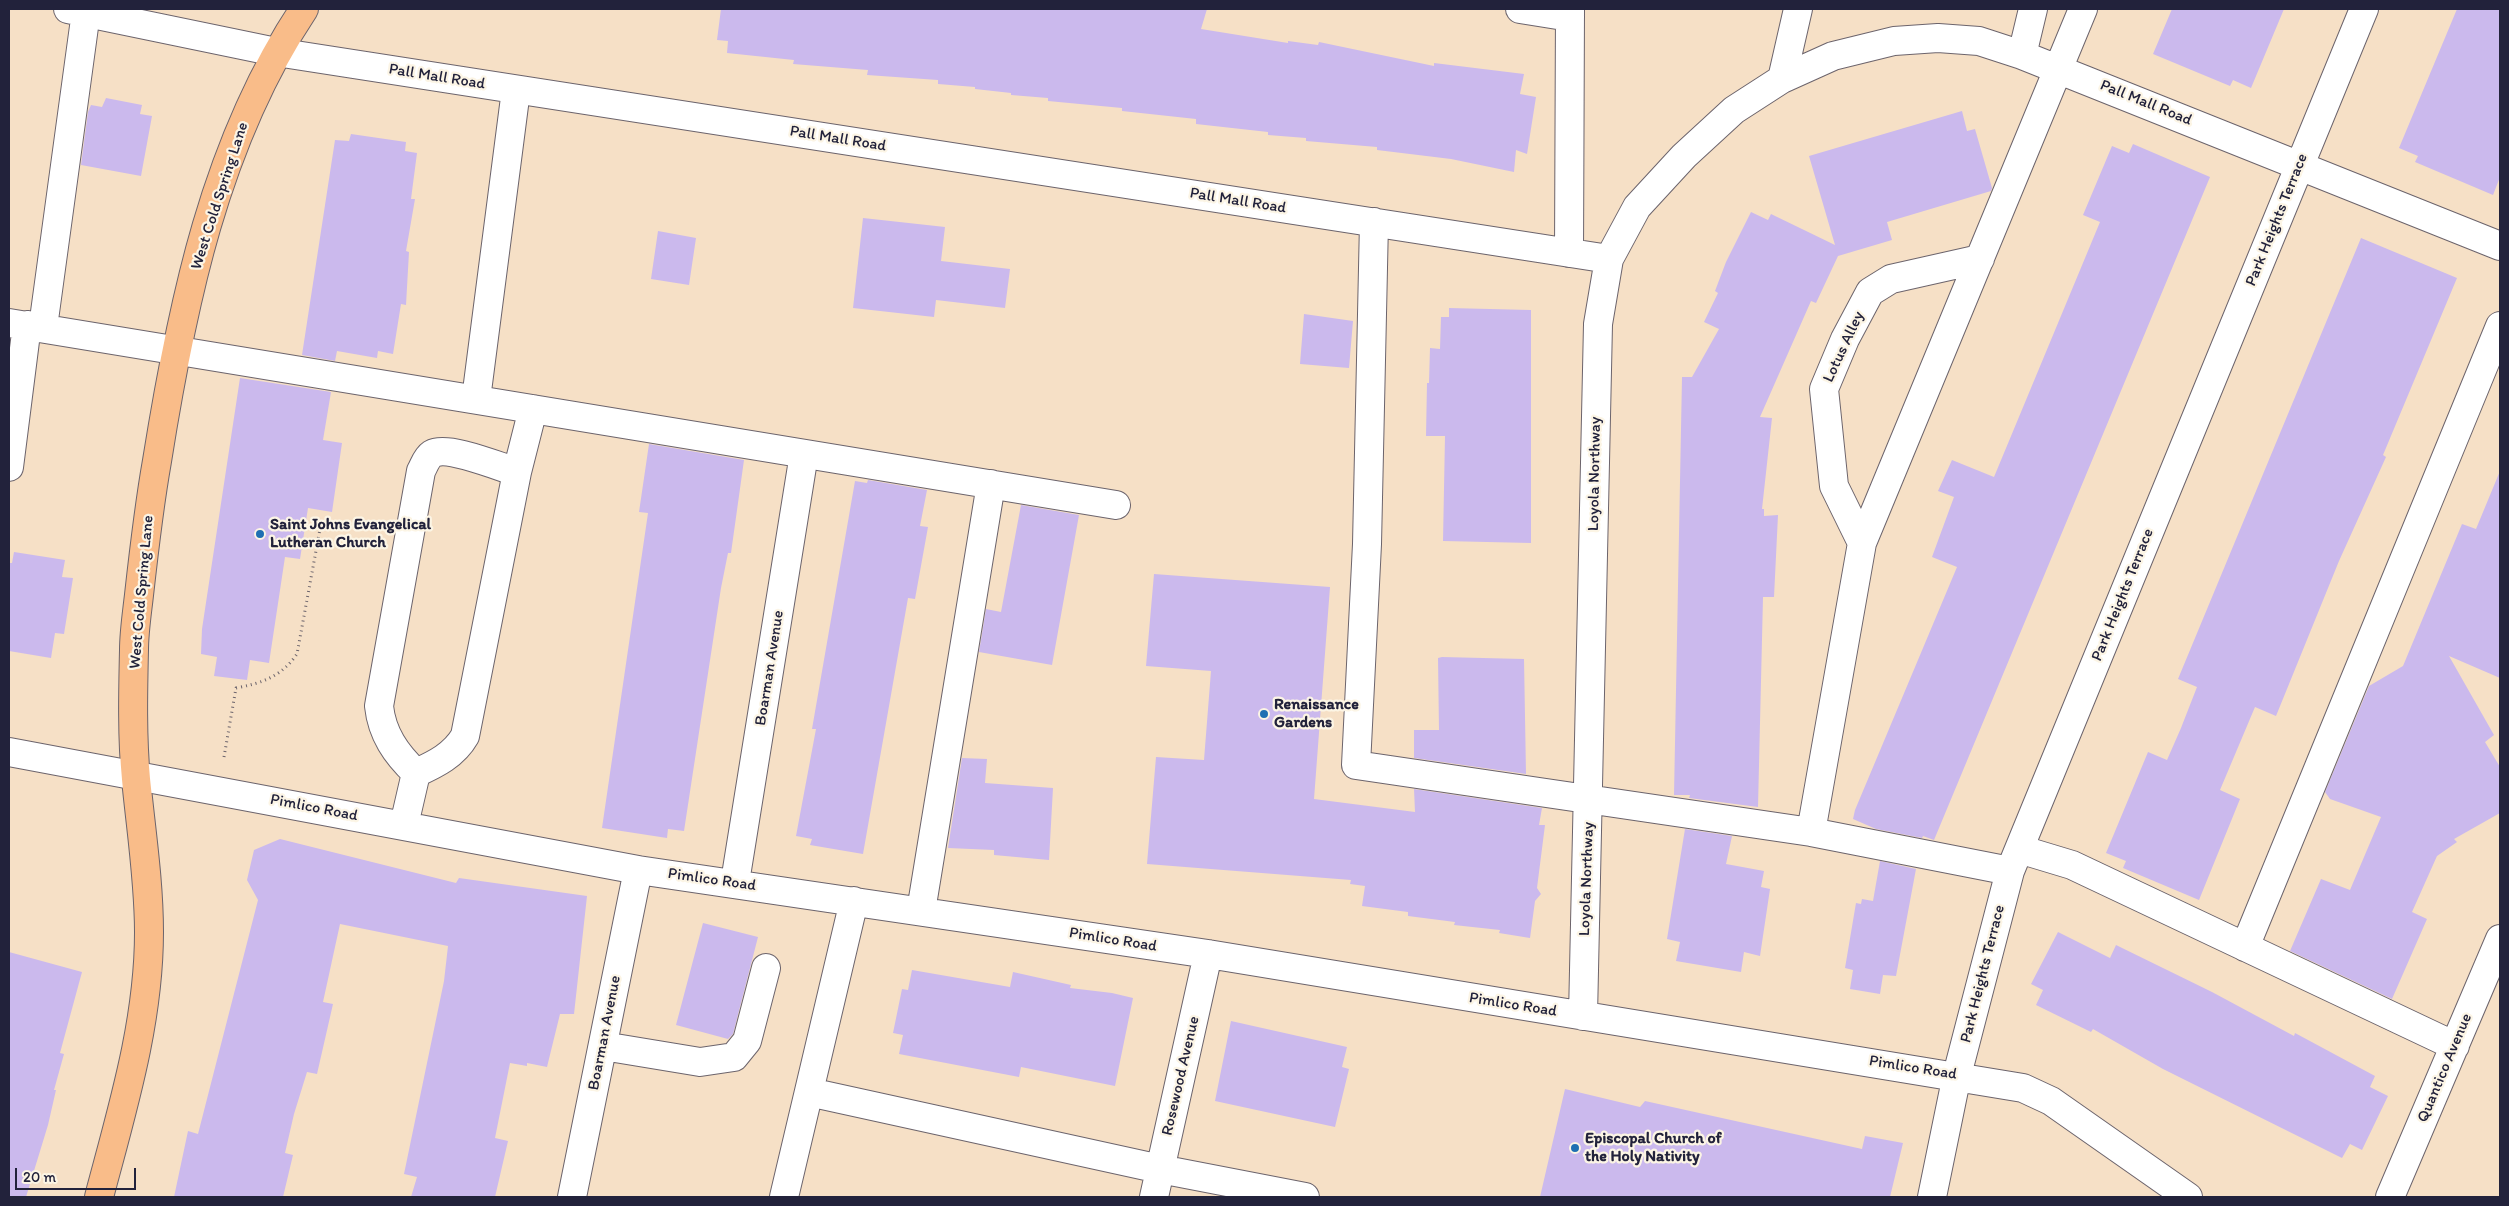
<!DOCTYPE html>
<style>
body{margin:0}
#map{position:relative;width:2509px;height:1206px;overflow:hidden;background:#f6e0c6;font-family:Itim,sans-serif}
canvas{display:block}
.frame{position:absolute;inset:0;border:10px solid #22223b;pointer-events:none}
.scale{position:absolute;left:15px;top:1168px;width:121px;height:22px;box-sizing:border-box;border:2px solid #22223b;border-top:0;padding-left:6px;font-size:15px;line-height:18px;white-space:nowrap;color:#22223b;-webkit-text-stroke:4px #fcf5e5;paint-order:stroke}
</style>
<div id="map">
<canvas width="2509" height="1206"></canvas>
<div class="frame"></div>
<div class="scale">20 m</div>
</div>
<script>
const ctx = document.querySelector('canvas').getContext('2d');
ctx.lineJoin = 'round';
function paint(path, color) { ctx.fillStyle = color; ctx.fill(path, 'evenodd'); }
function trace(path, color, width, dash) { ctx.strokeStyle = color; ctx.lineWidth = width; ctx.lineCap = dash ? 'butt' : 'round'; ctx.setLineDash(dash || []); ctx.stroke(path); }
function write(font, color, halo, rows, align = 'center') {
  ctx.font = font + ' Itim,sans-serif'; ctx.lineWidth = 4.5; ctx.setLineDash([]); ctx.textBaseline = 'middle'; ctx.strokeStyle = halo; ctx.fillStyle = color; for (const [text, x, y, turn = 0] of rows) {
    ctx.save(); ctx.translate(x, y); ctx.rotate((+turn || 0) * Math.PI / 180); ctx.textAlign = isNaN(turn) ? turn : align; if (halo) ctx.strokeText(text, 0, 0); ctx.fillText(text, 0, 0); ctx.restore();
  }
}
paint(new Path2D(`
 M 721,9 L 1207,9 L 1201,29 L 1288,43 L 1288,41 L 1318,45 L 1319,42 L 1434,66 L 1434,63 L 1524,74 L 1520,94 L 1536,97 L 1527,154 L 1516,150 L 1514,172 L 1451,159 L 1377,150 L 1377,147 L 1306,141 L 1306,138 L 1268,135 L 1268,132 L 1196,124 L 1196,119 L 1122,111 L 1122,108 L 1048,101 L 1048,98 L 1011,95 L 1011,93 L 975,89 L 975,87 L 938,84 L 938,80 L 867,75 L 868,70 L 793,64 L 794,60 L 727,53 L 728,41 L 717,40 Z
 M 2172,9 L 2284,9 L 2251,88 L 2233,80 L 2230,86 L 2153,54 Z
 M 2457,9 L 2500,9 L 2500,177 L 2493,195 L 2415,162 L 2418,156 L 2399,148 Z
 M 106,98 L 142,105 L 140,114 L 152,116 L 141,176 L 81,165 L 88,112 L 91,105 L 102,107 Z
 M 1962,111 L 1967,131 L 1975,129 L 1992,188 L 1991,191 L 1887,222 L 1892,240 L 1838,256 L 1816,303 L 1811,301 L 1760,417 L 1772,418 L 1762,509 L 1764,509 L 1764,516 L 1778,515 L 1774,597 L 1763,597 L 1758,807 L 1689,798 L 1690,795 L 1674,795 L 1682,377 L 1692,377 L 1719,329 L 1704,322 L 1718,293 L 1715,291 L 1726,262 L 1751,212 L 1768,220 L 1771,214 L 1835,245 L 1809,156 Z
 M 351,134 L 406,142 L 405,151 L 417,153 L 411,199 L 415,199 L 406,251 L 409,252 L 406,305 L 401,304 L 393,354 L 378,351 L 377,358 L 337,351 L 335,361 L 302,355 L 335,140 L 349,141 Z
 M 2133,144 L 2210,177 L 1934,840 L 1923,836 L 1922,838 L 1876,829 L 1853,819 L 1855,810 L 1957,567 L 1932,557 L 1954,497 L 1938,491 L 1952,460 L 1994,477 L 2100,222 L 2083,215 L 2091,196 L 2112,146 L 2129,153 Z
 M 863,218 L 945,227 L 941,261 L 1010,269 L 1005,308 L 936,300 L 934,317 L 853,308 Z
 M 658,231 L 696,238 L 689,285 L 651,279 Z
 M 2361,238 L 2457,278 L 2383,455 L 2386,457 L 2339,561 L 2276,716 L 2255,707 L 2220,790 L 2240,799 L 2199,900 L 2123,868 L 2126,861 L 2106,853 L 2148,752 L 2167,760 L 2181,728 L 2197,687 L 2178,679 Z
 M 1449,308 L 1531,310 L 1531,543 L 1443,541 L 1445,436 L 1426,436 L 1427,383 L 1429,383 L 1430,348 L 1440,349 L 1441,317 L 1449,317 Z
 M 1304,314 L 1353,321 L 1349,368 L 1300,364 Z
 M 240,378 L 331,392 L 323,440 L 342,443 L 332,512 L 308,508 L 300,559 L 285,557 L 269,663 L 250,660 L 247,680 L 214,676 L 217,657 L 201,654 L 202,629 Z
 M 649,444 L 744,460 L 731,553 L 728,553 L 721,588 L 684,831 L 668,829 L 667,838 L 602,828 L 648,513 L 639,512 Z
 M 2500,471 L 2500,678 L 2449,656 L 2494,735 L 2485,742 L 2500,767 L 2500,813 L 2454,839 L 2457,842 L 2437,856 L 2412,912 L 2427,919 L 2392,999 L 2290,951 L 2321,879 L 2350,890 L 2381,817 L 2330,799 L 2325,792 L 2369,686 L 2403,666 L 2462,524 L 2476,529 Z
 M 868,480 L 927,490 L 920,526 L 928,527 L 915,599 L 908,598 L 863,854 L 810,845 L 812,839 L 796,836 L 816,729 L 812,729 L 855,481 L 867,483 Z
 M 1021,505 L 1079,515 L 1052,665 L 979,652 L 986,609 L 1001,612 Z
 M 14,552 L 65,560 L 62,577 L 73,578 L 64,634 L 55,633 L 51,658 L 9,651 L 9,563 L 12,563 Z
 M 1154,574 L 1330,587 L 1314,799 L 1415,812 L 1414,789 L 1542,808 L 1539,825 L 1545,825 L 1537,888 L 1541,894 L 1535,901 L 1530,938 L 1499,933 L 1500,930 L 1454,925 L 1455,922 L 1408,916 L 1408,912 L 1362,906 L 1365,886 L 1350,884 L 1351,880 L 1147,864 L 1156,757 L 1204,760 L 1211,671 L 1146,666 Z
 M 1442,657 L 1524,659 L 1526,774 L 1414,758 L 1414,730 L 1439,730 L 1438,658 Z
 M 962,758 L 987,759 L 985,783 L 1053,788 L 1049,860 L 994,855 L 994,850 L 948,848 Z
 M 1685,829 L 1732,836 L 1726,864 L 1764,871 L 1761,887 L 1770,889 L 1760,956 L 1744,952 L 1741,972 L 1676,961 L 1680,942 L 1667,939 Z
 M 280,839 L 456,883 L 459,878 L 587,896 L 574,1014 L 560,1014 L 547,1067 L 527,1063 L 527,1066 L 510,1063 L 495,1138 L 508,1141 L 495,1197 L 411,1197 L 417,1177 L 404,1174 L 444,981 L 448,946 L 340,924 L 323,1002 L 333,1004 L 317,1074 L 307,1072 L 294,1114 L 285,1153 L 293,1155 L 283,1197 L 174,1197 L 188,1131 L 198,1134 L 258,900 L 247,880 L 254,850 Z
 M 1880,861 L 1916,869 L 1896,976 L 1883,975 L 1880,994 L 1850,989 L 1853,970 L 1845,968 L 1856,903 L 1861,904 L 1862,899 L 1873,901 Z
 M 703,923 L 758,937 L 733,1034 L 728,1039 L 676,1025 Z
 M 2058,932 L 2110,958 L 2116,945 L 2212,992 L 2294,1036 L 2295,1033 L 2375,1076 L 2370,1087 L 2388,1096 L 2362,1150 L 2350,1144 L 2342,1158 L 2163,1069 L 2093,1029 L 2091,1032 L 2036,1005 L 2043,990 L 2031,984 Z
 M 9,952 L 82,972 L 60,1053 L 64,1054 L 54,1090 L 56,1090 L 48,1125 L 26,1197 L 9,1197 Z
 M 912,970 L 1010,987 L 1013,972 L 1071,985 L 1070,988 L 1112,993 L 1133,998 L 1115,1086 L 1021,1067 L 1019,1077 L 899,1054 L 903,1035 L 893,1033 L 902,989 L 908,990 Z
 M 1231,1021 L 1347,1047 L 1342,1067 L 1349,1069 L 1335,1127 L 1215,1101 Z
 M 1565,1089 L 1640,1107 L 1645,1101 L 1862,1149 L 1865,1136 L 1903,1143 L 1890,1197 L 1540,1197 Z`), '#cbb9ed');
const minor = new Path2D(`
 M 68,9 L 276,52 L 1609,259
 M 1520,9 L 1570,17
 M 2022,55 L 2033,9
 M 1782,79 L 1798,9
 M 1374,222 L 1367,544 L 1356,765 L 1811,832 L 2010,871
 M 1569,253 L 1570,9
 M 9,323 L 1116,505
 M 43,327 L 86,12
 M 476,399 L 516,90
 M 9,467 L 27,325
 M 1862,543 L 1834,486 L 1824,389 L 1845,339 L 1870,292 L 1891,279 L 1980,259
 M 9,752 L 638,870 L 1208,954 L 2023,1088 L 2051,1101 L 2188,1197
 M 416,773 C 396,754 382,734 379,706 L 421,471 C 424,466 426,458 432,454 C 447,445 500,467 517,472
 M 416,773 C 436,764 454,755 465,736 L 517,472 L 533,409
 M 404,825 L 416,773
 M 1811,832 L 1862,543 L 2083,9
 M 2019,849 L 2072,865 L 2455,1046
 M 735,882 L 804,454
 M 921,911 L 991,484
 M 2245,947 L 2500,326
 M 1583,1016 L 1598,324 L 1609,259 L 1637,207 L 1684,156 L 1734,110 L 1782,79 L 1833,56 L 1894,41 L 1938,38 L 1979,41 L 2022,55 L 2500,246
 M 603,1046 L 700,1062 L 734,1057 L 747,1041 L 766,968
 M 809,1092 L 1160,1169 L 1305,1197
 M 572,1197 L 638,870
 M 784,1197 L 854,901
 M 1154,1197 L 1208,954
 M 1932,1197 L 1957,1075 L 2010,871 L 2364,9
 M 2390,1197 L 2500,939`);
const major = new Path2D(`
 M 99,1197 C 122,1110 149,1023 149,932 C 149,881 141,830 136,779 C 132,737 133,692 134,650 C 134,632 137,613 139,595 C 144,550 149,506 157,461 C 182,304 215,143 304,9`);
trace(minor, '#6c646c', 30);
trace(major, '#6c646c', 30);
trace(new Path2D(`
 M 224,757 L 236,688 C 262,683 281,677 297,654 L 320,529`), '#6c646c', 3, [1, 4]);
trace(minor, '#fff', 28);
trace(major, '#f9bc89', 28);
for (const [x, y, r, color] of [
 [260,534,5,"#1f6fb2"],
 [1264,714,5,"#1f6fb2"],
 [1575,1148,5,"#1f6fb2"]
]) { const dot = new Path2D(); dot.arc(x, y, r, 0, 2 * Math.PI); ctx.fillStyle = color; ctx.fill(dot); trace(dot, '#fcf5e5', 2); }
write('16px', '#22223b', '#fcf5e5', [
 ["Pall Mall Road",437,77,9],
 ["Pall Mall Road",2146,103,22],
 ["Pall Mall Road",838,139,9],
 ["West Cold Spring Lane",220,196,-72],
 ["Pall Mall Road",1238,201,9],
 ["Park Heights Terrace",2277,220,-68],
 ["Lotus Alley",1844,347,-65],
 ["Loyola Northway",1595,474,-89],
 ["West Cold Spring Lane",142,592,-85],
 ["Park Heights Terrace",2123,595,-68],
 ["Boarman Avenue",770,668,-81],
 ["Pimlico Road",314,808,11],
 ["Loyola Northway",1587,879,-88],
 ["Pimlico Road",712,880,8],
 ["Pimlico Road",1113,940,9],
 ["Park Heights Terrace",1983,974,-76],
 ["Pimlico Road",1513,1005,9],
 ["Boarman Avenue",605,1033,-79],
 ["Pimlico Road",1913,1068,9],
 ["Quantico Avenue",2445,1068,-67],
 ["Rosewood Avenue",1181,1076,-77]
]);
write('bold 16px', '#22223b', '#fcf5e5', [
 ["Saint Johns Evangelical",270,525],
 ["Lutheran Church",270,543],
 ["Renaissance",1274,705],
 ["Gardens",1274,723],
 ["Episcopal Church of",1585,1139],
 ["the Holy Nativity",1585,1157]
], 'left');
</script>
